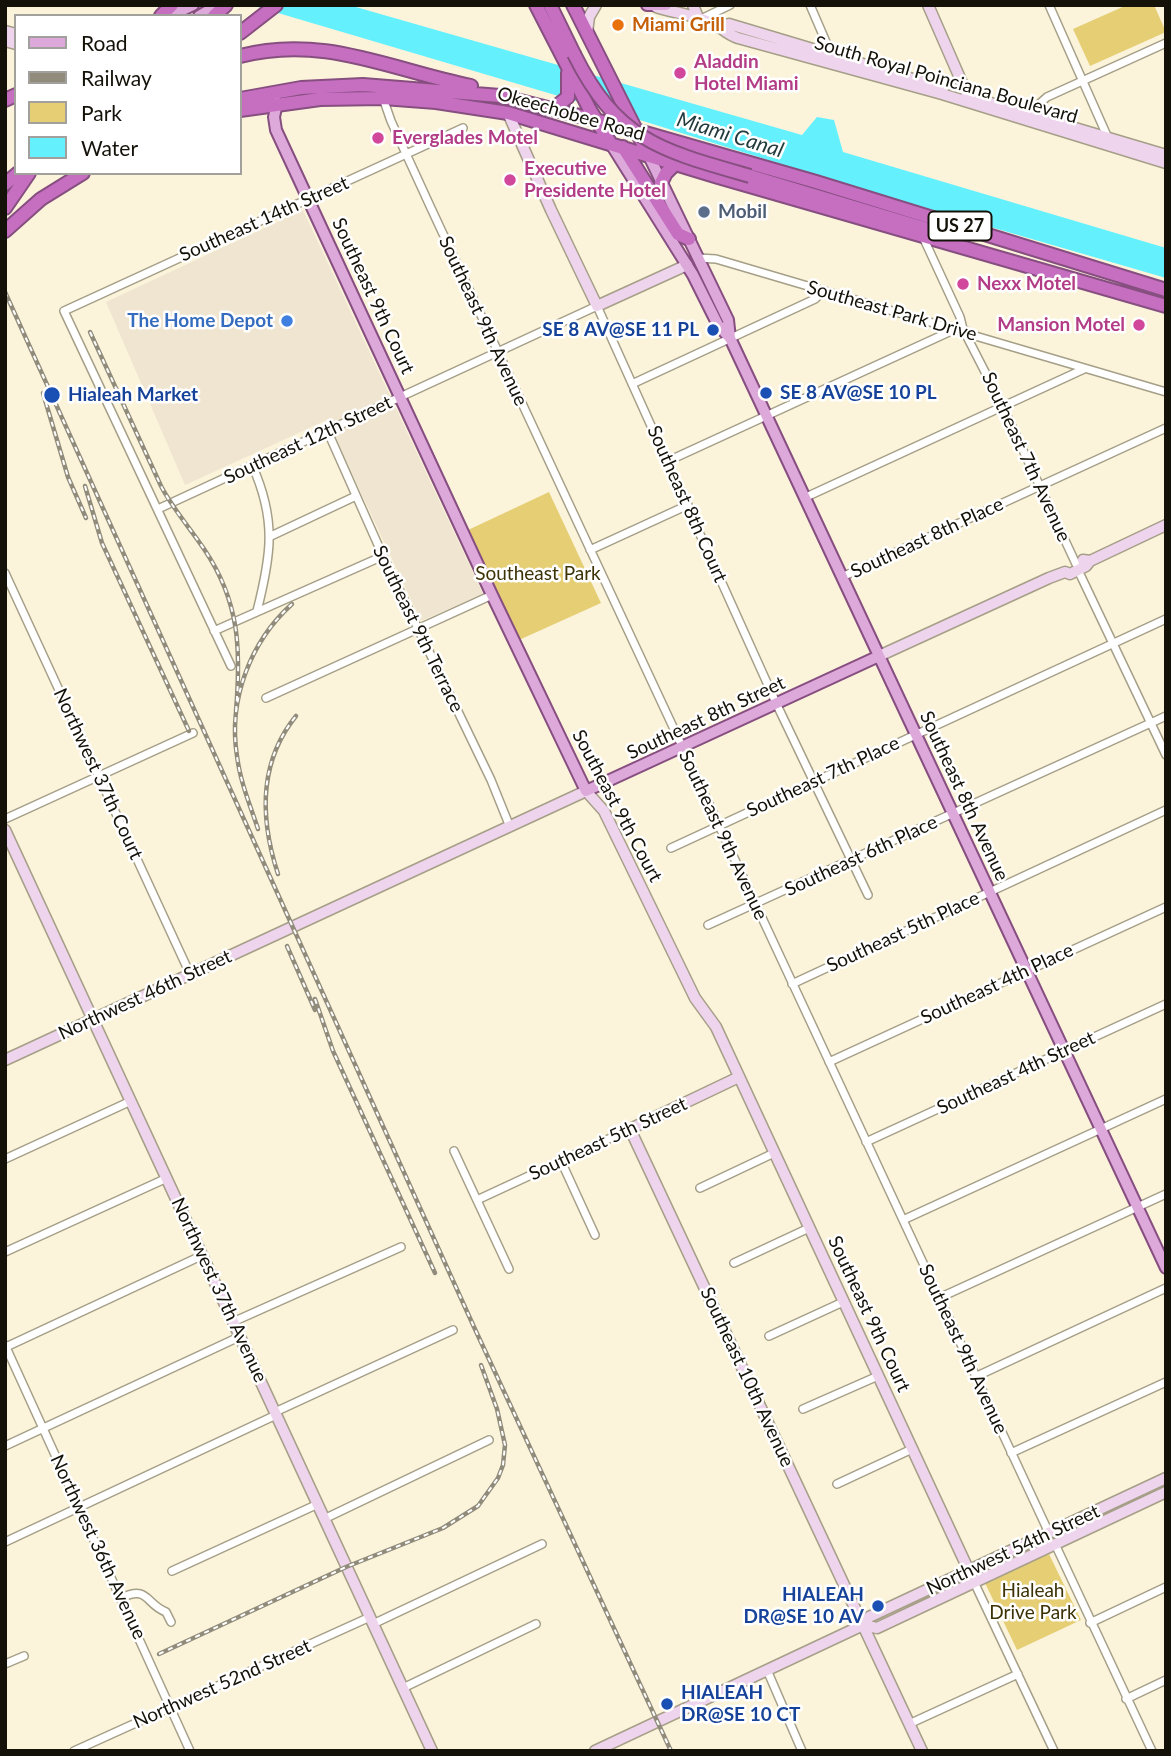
<!DOCTYPE html>
<style>
body{margin:0}
#map{position:relative;width:1171px;height:1756px;overflow:hidden;background:#fbf4db;font-family:Lato,sans-serif}
canvas{display:block}
.frame{position:absolute;inset:0;border:7px solid #131108;pointer-events:none}
.legend{position:absolute;left:14px;top:14px;width:228px;height:161px;box-sizing:border-box;background:#fff;border:2px solid #a1a09c;margin:0;padding:9px 12px;list-style:none;font-size:21px;color:#131108}
.legend li{display:flex;align-items:center;gap:14px;height:35px}
.legend b{width:35px;border:2px solid #a1a09c}
</style>
<div id="map">
<canvas width="1171" height="1756"></canvas>
<div class="frame"></div>
<ul class="legend">
<li><b style="height:9px;background:#dda9da"></b>Road</li>
<li><b style="height:9px;background:#908b7a"></b>Railway</li>
<li><b style="height:19px;background:#e6ce75"></b>Park</li>
<li><b style="height:19px;background:#65f0fe"></b>Water</li>
</ul>
</div>
<script>
const ctx = document.querySelector('canvas').getContext('2d');
ctx.lineJoin = 'round';
function paint(path, color) { ctx.fillStyle = color; ctx.fill(path, 'evenodd'); }
function trace(path, color, width, dash) { ctx.strokeStyle = color; ctx.lineWidth = width; ctx.lineCap = dash ? 'butt' : 'round'; ctx.setLineDash(dash || []); ctx.stroke(path); }
function write(font, color, halo, rows, align = 'center') {
  ctx.font = font + ' Lato,sans-serif'; ctx.lineWidth = 5; ctx.setLineDash([]); ctx.textBaseline = 'middle'; ctx.strokeStyle = halo; ctx.fillStyle = color; for (const [text, x, y, turn = 0] of rows) {
    ctx.save(); ctx.translate(x, y); ctx.rotate((+turn || 0) * Math.PI / 180); ctx.textAlign = isNaN(turn) ? turn : align; if (halo) ctx.strokeText(text, 0, 0); ctx.fillText(text, 0, 0); ctx.restore();
  }
}
paint(new Path2D(`
 M 303,210 L 483,594 L 421,621 L 327,420 L 185,485 L 106,302 Z`), '#efe5d0');
paint(new Path2D(`
 M 1127,5 L 1154,5 L 1166,32 L 1090,66 L 1073,29 Z
 M 549,492 L 601,603 L 519,640 L 468,530 Z
 M 1049,1554 L 1081,1620 L 1017,1650 L 985,1583 Z`), '#e6ce75');
paint(new Path2D(`
 M 251,5 L 349,5 L 802,135 L 817,117 L 834,120 L 843,152 L 1166,248 L 1166,278 L 877,194 L 643,121 Z`), '#65f0fe');
const street = new Path2D(`
 M 810,5 L 829,49 L 827,55
 M 1049,5 L 1108,138
 M 699,20 L 730,5
 M 383,98 L 391,121 L 430,206 L 1049,1533
 M 1028,114 L 1047,97 L 1166,43
 M 923,237 L 960,317 L 963,329 L 1002,405 L 1076,564
 M 698,258 L 716,259 L 940,325 L 963,329 L 972,335 L 1166,392
 M 632,384 L 815,299 L 823,291
 M 327,430 L 383,556 L 491,780 L 510,827
 M 668,461 L 949,332 L 959,330
 M 252,465 C 277,520 271,556 257,611
 M 804,498 L 1084,369
 M 158,509 L 597,306 L 777,705 L 868,895
 M 271,536 L 356,496
 M 590,550 L 688,505
 M 1078,570 L 1166,755
 M 5,573 L 190,974
 M 842,577 L 1166,428
 M 214,631 L 383,556
 M 231,666 L 64,311 L 463,128
 M 266,698 L 492,595
 M 5,819 L 193,733
 M 671,848 L 1166,619
 M 708,925 L 1166,716
 M 792,984 L 1166,810
 M 829,1062 L 1166,907
 M 866,1142 L 1166,1004
 M 454,1151 L 509,1269
 M 5,1159 L 131,1101
 M 561,1161 L 595,1235
 M 700,1188 L 774,1153
 M 477,1200 L 630,1129
 M 903,1220 L 1166,1099
 M 5,1252 L 167,1178
 M 734,1263 L 809,1228
 M 939,1298 L 1166,1194
 M 235,1321 L 401,1247
 M 769,1336 L 843,1302
 M 5,1345 L 190,1751
 M 6,1347 L 203,1255
 M 975,1377 L 1166,1288
 M 803,1409 L 878,1376
 M 275,1412 L 453,1330
 M 5,1446 L 241,1336
 M 1011,1453 L 1166,1382
 M 837,1484 L 912,1449
 M 324,1519 L 489,1440
 M 5,1542 L 276,1415
 M 1055,1544 L 1152,1751
 M 172,1571 L 318,1504
 M 974,1582 L 1054,1751
 M 121,1598 C 149,1585 145,1604 166,1612 L 171,1622
 M 1090,1623 L 1166,1587
 M 373,1624 L 542,1544
 M 5,1664 L 24,1656
 M 767,1670 L 802,1751
 M 403,1688 L 536,1624
 M 1126,1699 L 1166,1680
 M 909,1724 L 1018,1674
 M 74,1751 L 370,1617`);
const secondary = new Path2D(`
 M 693,5 L 699,20
 M 928,5 L 970,101
 M 656,7 C 675,13 700,16 718,26 C 725,31 729,35 738,38 L 942,94 L 1166,163
 M 718,27 L 729,24 L 943,88
 M 5,31 L 16,34
 M 587,33 L 589,17 L 596,5
 M 5,41 L 16,44
 M 967,96 L 1166,155
 M 508,113 L 551,210 L 597,306 L 687,265
 M 1083,560 L 1090,561 L 1166,525
 M 879,656 L 1049,578 L 1065,572 L 1070,574 L 1086,566 L 1090,561
 M 5,830 L 432,1751
 M 5,1060 L 586,791 L 604,811 L 695,998 L 716,1027 L 969,1571
 M 739,1077 L 630,1129 L 922,1751
 M 863,1625 L 877,1628 L 1166,1492
 M 595,1751 L 863,1625 L 869,1617 L 1166,1478`);
const primary = new Path2D(`
 M 647,5 L 666,5
 M 170,16 L 193,5
 M 199,16 L 218,5
 M 277,103 L 274,117 L 276,130 L 492,595 L 586,791 L 879,656
 M 611,144 L 693,275 L 718,325 L 730,338 L 1166,1268
 M 649,156 L 728,320 L 730,338`);
const highway = new Path2D(`
 M 536,5 L 590,110 L 611,144
 M 550,5 L 574,54
 M 573,5 L 649,156
 M 161,16 L 172,5
 M 214,16 L 226,5
 M 240,33 L 276,5
 M 240,56 C 323,34 391,70 471,86
 M 240,99 L 301,88 L 363,85 L 500,96 L 635,130 L 816,182 L 1166,290
 M 5,100 L 16,95
 M 553,109 L 568,97 L 568,73
 M 240,110 L 320,99 L 383,98 L 436,102 L 508,113 L 715,176 L 1166,306
 M 623,147 L 678,234 L 689,239
 M 750,176 L 947,235
 M 661,183 L 666,173 L 675,164
 M 5,184 L 18,173
 M 5,208 L 29,173
 M 5,231 L 41,199 L 83,173`);
trace(street, '#a69f88', 10);
trace(secondary, '#a69f88', 13);
trace(primary, '#874e80', 14);
trace(highway, '#874e80', 16);
trace(street, '#fff', 7);
trace(secondary, '#eed4ec', 10);
trace(primary, '#dda9da', 10);
trace(highway, '#c66fc1', 12);
const rail = new Path2D(`
 M 5,292 L 474,1327 L 671,1751
 M 90,332 L 161,486 C 173,509 190,528 204,549 C 240,602 241,650 236,711
 M 43,393 L 68,477 L 86,518
 M 85,486 L 102,543 L 189,731
 M 258,829 C 250,805 240,781 237,756 C 228,700 250,642 292,604
 M 278,874 C 260,819 258,763 296,716
 M 287,946 L 315,1010
 M 315,999 L 333,1051 L 435,1273
 M 159,1654 L 346,1567 L 443,1528 L 478,1506 L 498,1478 L 503,1465 L 505,1445 L 497,1409 L 481,1365`);
trace(rail, '#908b7a', 4.5);
trace(rail, '#fff', 2, [5]);
const highwayBridge = new Path2D(`
 M 574,54 C 617,141 663,151 750,176`);
trace(highwayBridge, '#874e80', 16, []);
trace(highwayBridge, '#c66fc1', 12);
for (const [x, y, r, color] of [
 [618,25,7,"#e8710a"],
 [680,73,7,"#d1479c"],
 [378,138,7,"#d1479c"],
 [510,180,7,"#d1479c"],
 [704,212,7,"#5c6f8a"],
 [963,284,7,"#d1479c"],
 [287,321,7,"#3f7fe0"],
 [1139,325,7,"#d1479c"],
 [713,330,7,"#1a4fb4"],
 [766,393,7,"#1a4fb4"],
 [52,395,9,"#1a4fb4"],
 [878,1606,7,"#1a4fb4"],
 [667,1704,7,"#1a4fb4"]
]) { const dot = new Path2D(); dot.arc(x, y, r, 0, 2 * Math.PI); ctx.fillStyle = color; ctx.fill(dot); trace(dot, '#fff', 2.5); }
for (const [x, y, w] of [
 [960,226,63]
]) { const box = new Path2D(); box.roundRect(x - w / 2, y - 14.5, w, 29, 5); ctx.fillStyle = '#fff'; ctx.fill(box); trace(box, '#131108', 2); }
write('bold 18px', '#131108', null, [
 ["US 27",960,226]
]);
write('bold 19px', '#c56008', '#fff', [
 ["Miami Grill",632,25]
], 'left');
write('bold 19px', '#b23c85', '#fff', [
 ["Aladdin",694,62],
 ["Hotel Miami",694,84],
 ["Everglades Motel",392,138],
 ["Executive",524,169],
 ["Presidente Hotel",524,191],
 ["Nexx Motel",977,284],
 ["Mansion Motel",1125,325,"right"]
], 'left');
write('19px', '#131108', '#fff', [
 ["South Royal Poinciana Boulevard",946,80,16],
 ["Okeechobee Road",571,114,16],
 ["Southeast 14th Street",264,219,-24],
 ["Southeast 9th Court",373,296,65],
 ["Southeast Park Drive",892,311,16],
 ["Southeast 9th Avenue",483,321,65],
 ["Southeast 12th Street",308,440,-25],
 ["Southeast 7th Avenue",1026,457,65],
 ["Southeast 8th Court",687,504,66],
 ["Southeast 8th Place",927,538,-25],
 ["Southeast 9th Terrace",418,629,64],
 ["Southeast 8th Street",706,718,-25],
 ["Northwest 37th Court",98,774,65],
 ["Southeast 7th Place",823,777,-25],
 ["Southeast 8th Avenue",964,796,65],
 ["Southeast 9th Court",617,806,62],
 ["Southeast 9th Avenue",723,835,65],
 ["Southeast 6th Place",861,856,-25],
 ["Southeast 5th Place",903,932,-25],
 ["Southeast 4th Place",997,984,-25],
 ["Northwest 46th Street",145,995,-25],
 ["Southeast 4th Street",1016,1073,-25],
 ["Southeast 5th Street",608,1139,-25],
 ["Northwest 37th Avenue",219,1290,65],
 ["Southeast 9th Court",869,1314,65],
 ["Southeast 9th Avenue",963,1349,65],
 ["Southeast 10th Avenue",747,1377,65],
 ["Northwest 36th Avenue",98,1547,65],
 ["Northwest 54th Street",1013,1550,-25],
 ["Northwest 52nd Street",222,1684,-24]
]);
write('bold 19px', '#4e5e75', '#fff', [
 ["Mobil",718,212]
], 'left');
write('bold 19px', '#366cbe', '#fff', [
 ["The Home Depot",273,321]
], 'right');
write('bold 19px', '#164399', '#fff', [
 ["SE 8 AV@SE 11 PL",699,330,"right"],
 ["SE 8 AV@SE 10 PL",780,393],
 ["Hialeah Market",68,395],
 ["HIALEAH",864,1595,"right"],
 ["DR@SE 10 AV",864,1617,"right"],
 ["HIALEAH",681,1693],
 ["DR@SE 10 CT",681,1715]
], 'left');
write('19px', '#3c3206', '#fff', [
 ["Southeast Park",538,574],
 ["Hialeah",1033,1591],
 ["Drive Park",1033,1613]
]);
write('italic 21px', '#233b3d', '#fff', [
 ["Miami Canal",730,135,17]
]);
</script>
